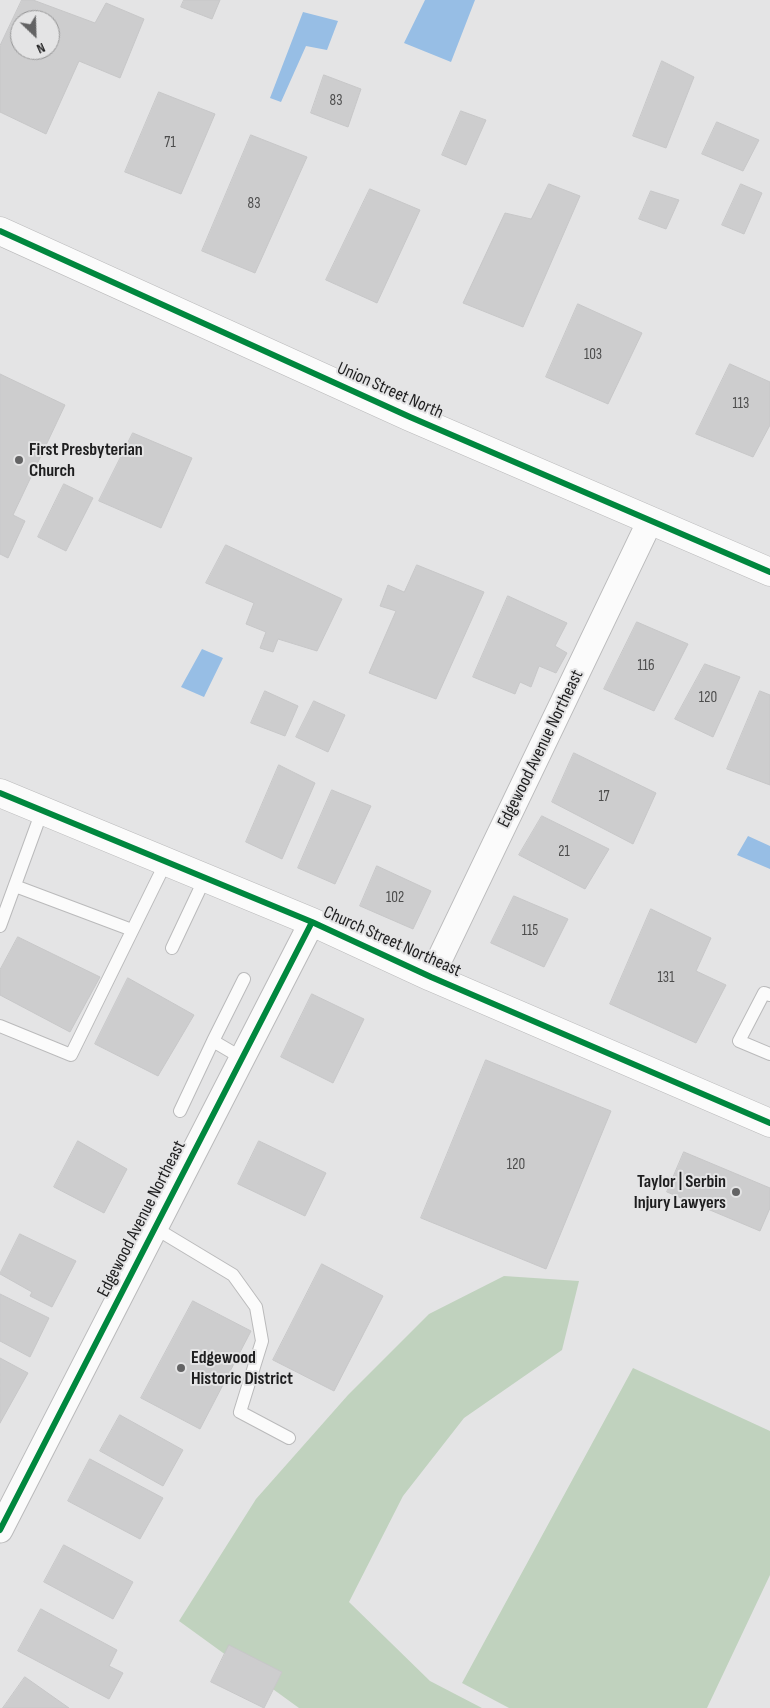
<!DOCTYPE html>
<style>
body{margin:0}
#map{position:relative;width:770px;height:1708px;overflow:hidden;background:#e4e4e5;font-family:"Sofia Sans Condensed",sans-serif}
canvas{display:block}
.north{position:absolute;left:10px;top:10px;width:50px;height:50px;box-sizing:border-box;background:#e4e4e5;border:1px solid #959596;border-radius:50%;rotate:156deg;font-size:14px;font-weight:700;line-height:20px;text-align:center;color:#1e1e1f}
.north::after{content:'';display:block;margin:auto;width:18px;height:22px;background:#636364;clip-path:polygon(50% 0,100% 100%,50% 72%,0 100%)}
</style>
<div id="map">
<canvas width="770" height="1708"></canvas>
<div class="north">N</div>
</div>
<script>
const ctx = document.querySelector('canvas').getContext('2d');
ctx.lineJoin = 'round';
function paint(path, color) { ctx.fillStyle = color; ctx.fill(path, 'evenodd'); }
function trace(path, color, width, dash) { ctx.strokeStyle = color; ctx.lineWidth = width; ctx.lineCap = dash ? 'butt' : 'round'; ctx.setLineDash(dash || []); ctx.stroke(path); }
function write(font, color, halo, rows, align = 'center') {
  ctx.font = font + ' "Sofia Sans Condensed",sans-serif'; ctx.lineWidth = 4; ctx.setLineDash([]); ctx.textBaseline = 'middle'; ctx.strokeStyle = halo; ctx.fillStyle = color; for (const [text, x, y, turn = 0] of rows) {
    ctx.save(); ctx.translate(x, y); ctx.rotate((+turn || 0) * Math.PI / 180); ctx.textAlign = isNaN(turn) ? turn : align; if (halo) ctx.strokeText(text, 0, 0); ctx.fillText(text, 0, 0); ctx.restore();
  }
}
paint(new Path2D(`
 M 504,1276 L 579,1281 L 562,1350 L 464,1418 L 403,1496 L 349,1602 L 430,1681 L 482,1708 L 299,1708 L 179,1621 L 256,1499 L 348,1395 L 429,1314 Z
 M 633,1368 L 770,1431 L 770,1575 L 707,1708 L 509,1708 L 462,1683 Z`), '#c0d2be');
paint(new Path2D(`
 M 425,0 L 475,0 L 451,62 L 404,43 Z
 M 303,12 L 338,21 L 327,50 L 306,46 L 281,102 L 270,98 Z
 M 202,649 L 223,658 L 204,697 L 181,687 Z
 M 748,836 L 770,846 L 770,869 L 737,855 Z`), '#97bee5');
const building = new Path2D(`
 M 22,0 L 33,0 L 95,23 L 106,3 L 144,19 L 120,78 L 79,61 L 46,134 L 0,112 L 0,46 ZM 20,20 L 50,20 L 50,50 L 20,50 Z
 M 184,0 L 220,0 L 212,19 L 181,7 Z
 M 662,61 L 694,77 L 666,148 L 633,136 Z
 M 324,75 L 361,89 L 348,127 L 311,113 Z
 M 159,92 L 215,114 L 181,194 L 125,172 Z
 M 461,111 L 486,120 L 466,165 L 442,155 Z
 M 717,122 L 759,140 L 743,171 L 702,154 Z
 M 251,135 L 307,157 L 255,273 L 202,251 Z
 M 549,184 L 580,196 L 523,327 L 463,303 L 505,213 L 531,219 Z
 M 741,184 L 762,193 L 744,234 L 722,225 Z
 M 370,189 L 420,210 L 377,303 L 326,280 Z
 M 651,191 L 679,200 L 666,229 L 639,219 Z
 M 578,304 L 642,333 L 608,404 L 546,377 Z
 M 730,364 L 770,382 L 770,425 L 753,457 L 696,434 Z
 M 0,374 L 65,405 L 13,515 L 25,521 L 8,558 L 0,554 Z
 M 133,433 L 192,458 L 161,528 L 99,501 Z
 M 64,484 L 93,498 L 66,551 L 38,537 Z
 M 226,545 L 342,599 L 317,651 L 278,639 L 273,652 L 260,648 L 266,632 L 246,624 L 254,603 L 206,583 Z
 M 417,565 L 484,592 L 436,699 L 369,673 L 396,611 L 380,606 L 388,585 L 404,592 Z
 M 508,596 L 567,623 L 555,646 L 567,653 L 556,673 L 539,666 L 531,687 L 520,682 L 515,694 L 473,677 Z
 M 637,622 L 688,644 L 654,711 L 604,689 Z
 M 705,664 L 740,677 L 713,737 L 675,719 Z
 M 265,691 L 298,706 L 285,736 L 251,723 Z
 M 760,691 L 770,695 L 770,785 L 727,769 Z
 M 314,701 L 345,715 L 328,752 L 296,737 Z
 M 574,753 L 656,793 L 633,844 L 552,802 Z
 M 279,765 L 315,783 L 282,859 L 246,842 Z
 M 332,790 L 371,806 L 335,884 L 298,868 Z
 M 542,816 L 609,849 L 585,889 L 519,855 Z
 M 377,866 L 431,891 L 413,929 L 360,906 Z
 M 514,896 L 568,919 L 544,967 L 491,943 Z
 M 651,909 L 711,938 L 696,971 L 726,985 L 696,1043 L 610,1004 Z
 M 18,937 L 100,977 L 70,1032 L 0,995 L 0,970 Z
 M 128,978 L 194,1015 L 158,1076 L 95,1044 Z
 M 312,994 L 364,1019 L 333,1083 L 281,1057 Z
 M 486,1060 L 611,1111 L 546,1269 L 421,1218 Z
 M 78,1141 L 127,1169 L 104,1213 L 54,1187 Z
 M 259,1141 L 326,1173 L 305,1216 L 238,1184 Z
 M 684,1152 L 770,1188 L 770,1208 L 760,1231 L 667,1192 Z
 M 20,1234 L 76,1261 L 52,1307 L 30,1296 L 32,1292 L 0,1274 Z
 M 322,1264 L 383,1296 L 334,1391 L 273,1360 Z
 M 0,1294 L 49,1318 L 30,1357 L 0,1341 Z
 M 193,1301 L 251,1331 L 200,1429 L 141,1398 Z
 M 0,1358 L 28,1373 L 0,1423 Z
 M 120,1415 L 183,1450 L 163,1486 L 100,1451 Z
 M 90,1459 L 163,1498 L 140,1539 L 68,1501 Z
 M 64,1545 L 133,1582 L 113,1619 L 44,1582 Z
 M 41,1609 L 117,1650 L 109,1666 L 123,1673 L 109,1699 L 18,1651 Z
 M 229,1645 L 282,1672 L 264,1708 L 211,1682 Z
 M 25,1677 L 69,1708 L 3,1708 Z`);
paint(building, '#cdcdce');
trace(building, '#c7c7c8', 1);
const lane = new Path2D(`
 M 15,886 L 132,930
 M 0,926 L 42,811
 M 172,948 L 205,878
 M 770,995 L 764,993 L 739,1041 L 770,1054
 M 0,1026 L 71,1055 L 166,862
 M 242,1058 L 213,1041 L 244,979
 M 180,1111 L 213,1041
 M 155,1228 L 233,1275 L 256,1307 L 262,1341 L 240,1412 L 289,1438`);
const street = new Path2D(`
 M 431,977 L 650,521
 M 0,1530 L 312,922`);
const secondary = new Path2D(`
 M 0,231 L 410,417 L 770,572
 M 0,793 L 312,922 L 431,977 L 770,1123`);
trace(lane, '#bababb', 14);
trace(street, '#bababb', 27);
trace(secondary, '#bababb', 29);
trace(lane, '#fbfbfb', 12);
trace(street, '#fbfbfb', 25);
trace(secondary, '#fbfbfb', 28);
trace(new Path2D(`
 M 0,231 L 410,417 L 770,572
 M 0,793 L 312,922 L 431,977 L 770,1123
 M 0,1530 L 312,922`), '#00873e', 6);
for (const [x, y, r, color] of [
 [19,460,5,"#636364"],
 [736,1192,5,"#636364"],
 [181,1368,5,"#636364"]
]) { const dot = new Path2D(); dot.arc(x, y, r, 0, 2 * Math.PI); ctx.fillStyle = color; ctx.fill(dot); trace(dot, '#e4e4e5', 2); }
write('15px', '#4c4c4c', null, [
 ["83",336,101],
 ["71",170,143],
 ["83",254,204],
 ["103",593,355],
 ["113",741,404],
 ["116",646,666],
 ["120",708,698],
 ["17",604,797],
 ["21",564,852],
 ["102",395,898],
 ["115",530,931],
 ["131",666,978],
 ["120",516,1165]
]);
write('18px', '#1e1e1f', '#e4e4e5', [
 ["Union Street North",390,391,24],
 ["Edgewood Avenue Northeast",541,749,-64],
 ["Church Street Northeast",392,942,24],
 ["Edgewood Avenue Northeast",142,1219,-63]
]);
write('bold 18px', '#1e1e1f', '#e4e4e5', [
 ["First Presbyterian",29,450],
 ["Church",29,471],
 ["Taylor | Serbin",726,1182,"right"],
 ["Injury Lawyers",726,1203,"right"],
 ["Edgewood",191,1358],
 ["Historic District",191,1379]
], 'left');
</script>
